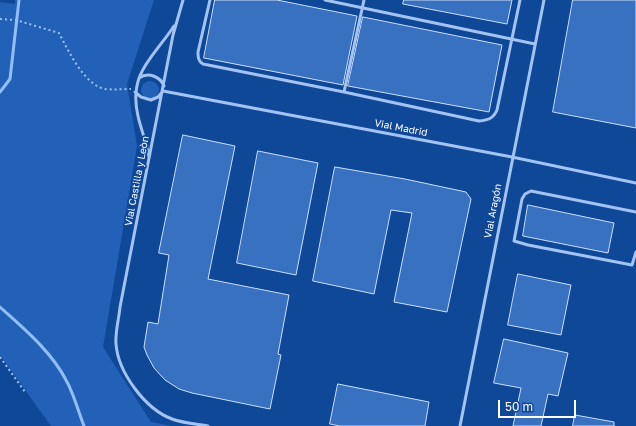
<!DOCTYPE html>
<meta charset="utf-8">
<style>
body{margin:0}
#map{position:relative;width:636px;height:426px;overflow:hidden;background:#104898;font-family:"Golos Text",sans-serif}
canvas{display:block}
.scale{position:absolute;left:498px;top:400px;width:78px;height:18px;box-sizing:border-box;border:2px solid #fff;border-top:0;padding-left:5px;font-size:12px;line-height:14px;white-space:nowrap;color:#fff;-webkit-text-stroke:3px #104898;paint-order:stroke}
</style>
<div id="map">
<canvas width="636" height="426"></canvas>
<div class="scale">50 m</div>
</div>
<script>
const ctx = document.querySelector('canvas').getContext('2d');
ctx.lineJoin = 'round';
function paint(path, color) { ctx.fillStyle = color; ctx.fill(path, 'evenodd'); }
function trace(path, color, width, dash) { ctx.strokeStyle = color; ctx.lineWidth = width; ctx.lineCap = dash ? 'butt' : 'round'; ctx.setLineDash(dash || []); ctx.stroke(path); }
function write(font, color, halo, rows, align = 'center') {
  ctx.font = font + ' "Golos Text",sans-serif'; ctx.lineWidth = 3.5; ctx.setLineDash([]); ctx.textBaseline = 'middle'; ctx.strokeStyle = halo; ctx.fillStyle = color; for (const [text, x, y, turn = 0] of rows) {
    ctx.save(); ctx.translate(x, y); ctx.rotate((+turn || 0) * Math.PI / 180); ctx.textAlign = isNaN(turn) ? turn : align; if (halo) ctx.strokeText(text, 0, 0); ctx.fillText(text, 0, 0); ctx.restore();
  }
}
paint(new Path2D(`
 M 15,0 L 154,0 L 127,84 L 137,146 L 103,347 L 151,422 L 172,426 L 51,426 L 0,355 L 0,2 L 15,4 Z
 M141 90a9 9 0 1 1 18 0a9 9 0 1 1-18 0Z`), '#2361b8');
trace(new Path2D(`
 M 0,92 L 10,79 L 19,0
 M 0,307 C 24,329 51,351 66,380 C 74,394 78,411 84,426`), '#93bff8', 3);
const building = new Path2D(`
 M 215,0 L 277,0 L 357,16 L 343,85 L 204,58 Z
 M 404,0 L 512,0 L 507,24 L 403,4 Z
 M 573,0 L 636,0 L 636,128 L 553,112 Z
 M 363,17 L 502,45 L 489,112 L 348,86 Z
 M 183,135 L 235,146 L 208,279 L 289,295 L 278,354 L 281,355 L 270,409 L 192,393 L 179,389 L 165,380 L 154,368 L 147,355 L 144,347 L 148,322 L 158,324 L 169,255 L 159,253 Z
 M 258,151 L 318,163 L 296,275 L 237,263 Z
 M 335,167 L 405,179 L 466,192 L 471,199 L 447,312 L 394,302 L 412,213 L 391,210 L 374,294 L 313,281 Z
 M 528,205 L 614,223 L 608,253 L 523,236 Z
 M 518,274 L 571,285 L 561,335 L 508,325 Z
 M 504,339 L 568,353 L 558,396 L 548,394 L 541,426 L 513,426 L 521,388 L 494,383 Z
 M 338,384 L 429,402 L 425,426 L 340,426 L 330,424 Z
 M 575,415 L 614,422 L 614,426 L 573,426 Z`);
paint(building, '#3971c1');
trace(building, '#c9e0fe', 1);
trace(new Path2D(`
 M 0,19 L 16,20 L 59,33 C 68,50 84,85 105,89 C 114,90 122,89 131,89
 M 0,357 L 25,392`), '#a1c4f4', 2, [2, 3]);
trace(new Path2D(`
 M 183,0 L 173,35 L 120,307 C 119,319 115,332 116,344 C 118,372 145,409 172,419 C 183,423 196,424 208,426
 M 210,0 L 198,52 C 198,57 198,61 203,64 L 344,92 L 364,0
 M 325,0 L 535,44
 M 139,78 C 148,72 160,76 164,86
 M 135,92 L 141,97 L 151,100 L 158,97 L 163,91 L 512,157 L 636,183
 M 344,92 L 479,121 C 488,120 493,119 497,110 L 520,0
 M 149,157 C 147,143 141,130 138,116 C 128,73 153,58 174,26
 M 636,212 L 531,191 L 525,194 L 522,199 L 514,241 L 528,245 L 632,265 L 636,252
 M 460,426 L 544,0`), '#a1c4f4', 3);
write('10px', '#fff', '#104898', [
 ["Vial Madrid",401,128,11],
 ["Vial Castilla y Leòn",137,181,-79],
 ["Vial Aragón",493,211,-79]
]);
</script>
